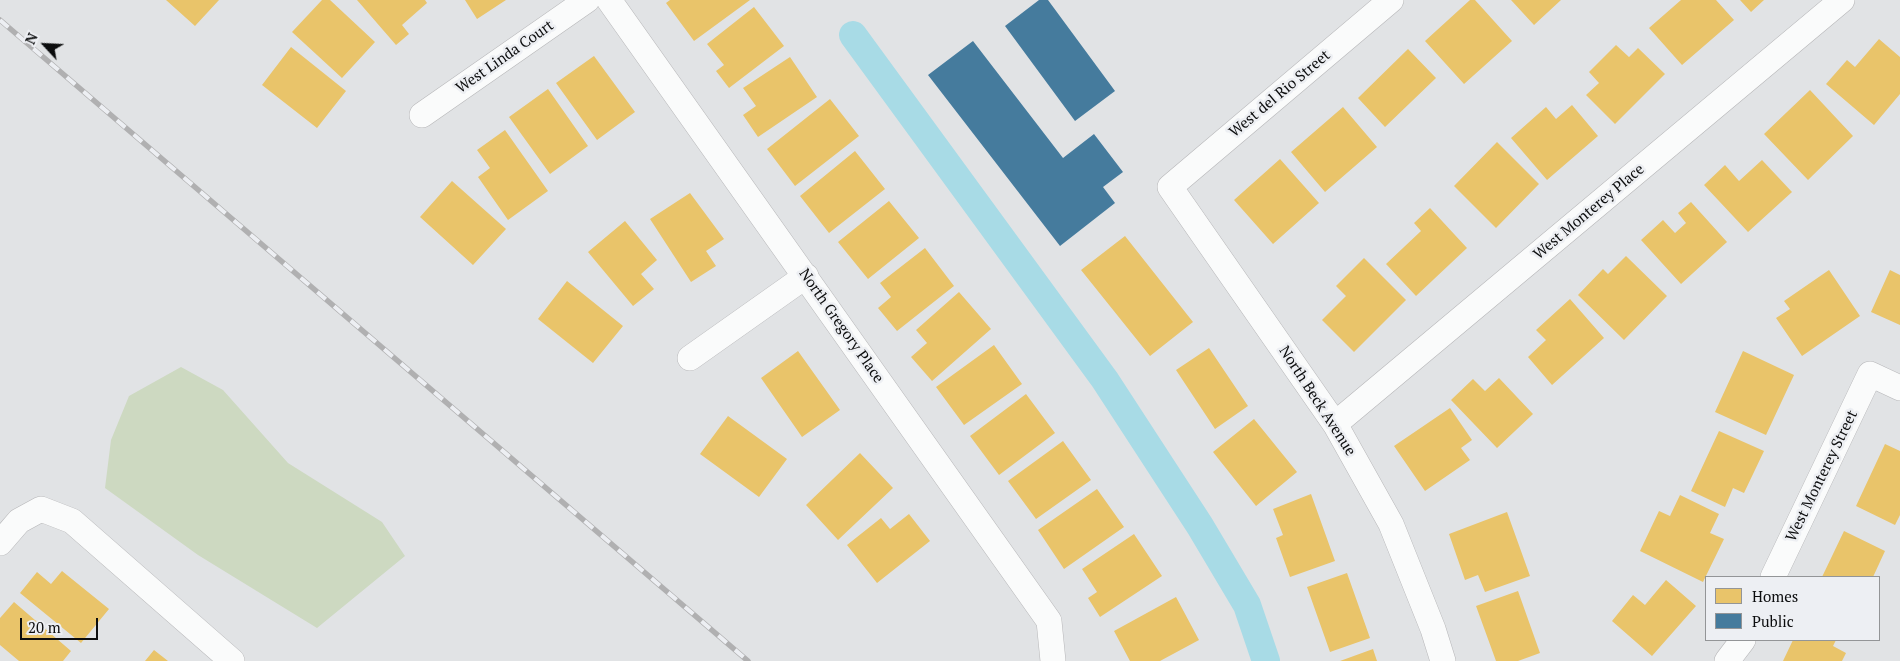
<!DOCTYPE html>
<style>
body{margin:0}
#map{position:relative;width:1900px;height:661px;overflow:hidden;background:#e1e3e5;font-family:"PT Serif",serif}
canvas{display:block}
.legend{position:absolute;left:1705px;top:576px;width:175px;height:65px;box-sizing:border-box;background:#edeff3;border:1px solid #939597;margin:0;padding:6px 9px;list-style:none;font-size:15px;color:#0c0d0e}
.legend li{display:flex;align-items:center;gap:10px;height:25px}
.legend b{width:25px;border:1px solid #939597}
.north{position:absolute;left:20px;top:20px;width:50px;height:50px;-webkit-text-stroke:4px #edeff3;paint-order:stroke;rotate:295deg;font-size:14px;font-weight:700;line-height:20px;text-align:center;color:#0c0d0e}
.north::after{content:'';display:block;margin:auto;width:18px;height:22px;background:#0c0d0e;clip-path:polygon(50% 0,100% 100%,50% 72%,0 100%)}
.scale{position:absolute;left:20px;top:618px;width:78px;height:22px;box-sizing:border-box;border:2px solid #0c0d0e;border-top:0;padding-left:6px;font-size:15px;line-height:18px;white-space:nowrap;color:#0c0d0e;-webkit-text-stroke:4px #edeff3;paint-order:stroke}
</style>
<div id="map">
<canvas width="1900" height="661"></canvas>
<ul class="legend">
<li><b style="height:14px;background:#e9c46a"></b>Homes</li>
<li><b style="height:14px;background:#457b9d"></b>Public</li>
</ul>
<div class="north">N</div>
<div class="scale">20 m</div>
</div>
<script>
const ctx = document.querySelector('canvas').getContext('2d');
ctx.lineJoin = 'round';
function paint(path, color) { ctx.fillStyle = color; ctx.fill(path, 'evenodd'); }
function trace(path, color, width, dash) { ctx.strokeStyle = color; ctx.lineWidth = width; ctx.lineCap = dash ? 'butt' : 'round'; ctx.setLineDash(dash || []); ctx.stroke(path); }
function write(font, color, halo, rows, align = 'center') {
  ctx.font = font + ' "PT Serif",serif'; ctx.lineWidth = 5; ctx.setLineDash([]); ctx.textBaseline = 'middle'; ctx.strokeStyle = halo; ctx.fillStyle = color; for (const [text, x, y, turn = 0] of rows) {
    ctx.save(); ctx.translate(x, y); ctx.rotate((+turn || 0) * Math.PI / 180); ctx.textAlign = isNaN(turn) ? turn : align; if (halo) ctx.strokeText(text, 0, 0); ctx.fillText(text, 0, 0); ctx.restore();
  }
}
paint(new Path2D(`
 M 181,367 L 223,390 L 288,463 L 382,522 L 405,556 L 317,628 L 198,555 L 105,488 L 111,440 L 129,396 Z`), '#cdd9c1');
paint(new Path2D(`
 M 166,0 L 219,0 L 195,26 Z
 M 322,0 L 330,0 L 375,42 L 342,78 L 292,32 Z
 M 357,0 L 425,0 L 427,3 L 402,25 L 409,34 L 396,45 Z
 M 465,0 L 506,0 L 477,19 Z
 M 670,0 L 750,0 L 694,41 L 666,3 Z
 M 1470,0 L 1475,0 L 1512,41 L 1464,84 L 1425,41 Z
 M 1511,0 L 1561,0 L 1534,25 Z
 M 1681,0 L 1716,0 L 1734,20 L 1682,65 L 1649,28 Z
 M 1740,0 L 1764,0 L 1751,12 Z
 M 754,7 L 784,46 L 729,88 L 716,71 L 724,65 L 707,44 Z
 M 1879,39 L 1900,57 L 1900,94 L 1874,125 L 1826,84 L 1847,60 L 1855,67 Z
 M 1616,45 L 1629,57 L 1638,48 L 1665,74 L 1615,124 L 1586,95 L 1599,83 L 1589,72 Z
 M 291,47 L 346,91 L 317,128 L 262,85 Z
 M 1408,49 L 1436,78 L 1385,127 L 1358,98 Z
 M 594,56 L 635,112 L 597,140 L 556,83 Z
 M 790,57 L 817,97 L 758,137 L 743,115 L 756,106 L 743,88 Z
 M 548,89 L 588,146 L 550,174 L 509,117 Z
 M 1810,90 L 1853,136 L 1808,180 L 1764,134 Z
 M 830,99 L 859,136 L 795,186 L 767,149 Z
 M 1572,105 L 1598,136 L 1547,180 L 1511,138 L 1546,107 L 1556,119 Z
 M 1343,107 L 1377,147 L 1325,192 L 1291,152 Z
 M 505,130 L 548,191 L 508,220 L 478,177 L 490,168 L 477,150 Z
 M 1497,142 L 1539,184 L 1496,228 L 1454,186 Z
 M 855,151 L 885,189 L 829,233 L 800,196 Z
 M 1280,159 L 1319,203 L 1273,244 L 1234,200 Z
 M 1762,160 L 1792,192 L 1748,232 L 1704,185 L 1725,165 L 1739,181 Z
 M 452,181 L 506,229 L 473,265 L 420,217 Z
 M 690,193 L 724,239 L 706,251 L 716,266 L 691,282 L 650,219 Z
 M 889,201 L 919,238 L 868,279 L 838,242 Z
 M 1691,202 L 1727,242 L 1681,284 L 1641,240 L 1663,220 L 1675,233 L 1686,223 L 1678,213 Z
 M 1430,208 L 1467,248 L 1416,296 L 1386,264 L 1421,231 L 1414,223 Z
 M 625,221 L 657,260 L 641,274 L 654,289 L 633,306 L 588,252 Z
 M 1125,236 L 1193,322 L 1150,356 L 1081,270 Z
 M 925,248 L 954,286 L 897,331 L 878,308 L 891,297 L 880,283 Z
 M 1626,256 L 1667,296 L 1624,340 L 1578,295 L 1603,269 L 1608,274 Z
 M 1364,258 L 1406,300 L 1354,352 L 1322,320 L 1346,296 L 1336,286 Z
 M 1829,270 L 1860,316 L 1802,356 L 1776,318 L 1790,309 L 1784,301 Z
 M 1890,270 L 1900,275 L 1900,325 L 1871,312 Z
 M 567,281 L 623,326 L 593,363 L 538,319 Z
 M 959,292 L 991,329 L 932,381 L 911,357 L 927,343 L 916,330 Z
 M 1570,299 L 1604,338 L 1552,385 L 1528,357 L 1546,340 L 1536,330 Z
 M 994,345 L 1022,384 L 964,425 L 936,387 Z
 M 1209,348 L 1248,406 L 1215,429 L 1176,370 Z
 M 798,351 L 840,410 L 802,437 L 761,378 Z
 M 1743,351 L 1794,375 L 1766,435 L 1715,412 Z
 M 1499,378 L 1533,414 L 1497,448 L 1451,400 L 1473,379 L 1485,391 Z
 M 1026,394 L 1055,433 L 999,475 L 970,436 Z
 M 1450,408 L 1472,440 L 1461,448 L 1470,460 L 1425,491 L 1394,446 Z
 M 728,416 L 787,459 L 759,497 L 700,454 Z
 M 1254,419 L 1297,472 L 1256,506 L 1213,452 Z
 M 1719,431 L 1764,451 L 1744,493 L 1733,488 L 1725,507 L 1691,491 Z
 M 1063,441 L 1091,480 L 1036,519 L 1008,481 Z
 M 1885,444 L 1900,451 L 1900,515 L 1895,525 L 1856,506 Z
 M 860,453 L 893,488 L 838,540 L 806,505 Z
 M 1097,489 L 1124,527 L 1064,569 L 1038,530 Z
 M 1311,494 L 1335,561 L 1290,577 L 1276,538 L 1283,535 L 1273,509 Z
 M 1680,495 L 1719,514 L 1710,533 L 1724,539 L 1703,582 L 1640,551 L 1659,511 L 1670,516 Z
 M 1507,512 L 1530,576 L 1485,592 L 1478,575 L 1465,580 L 1449,534 Z
 M 909,514 L 930,541 L 877,583 L 847,545 L 881,518 L 890,529 Z
 M 1844,531 L 1885,551 L 1873,577 L 1822,577 Z
 M 1134,534 L 1162,576 L 1100,617 L 1088,598 L 1097,592 L 1082,569 Z
 M 62,571 L 109,609 L 81,643 L 20,593 L 37,572 L 51,584 Z
 M 1347,573 L 1370,638 L 1330,652 L 1307,587 Z
 M 1666,580 L 1696,606 L 1652,656 L 1612,621 L 1633,595 L 1645,605 Z
 M 1518,591 L 1540,653 L 1518,661 L 1496,661 L 1476,606 Z
 M 1176,597 L 1199,640 L 1160,661 L 1130,661 L 1114,631 Z
 M 14,602 L 71,651 L 63,661 L 19,661 L 0,645 L 0,618 Z
 M 1793,640 L 1836,640 L 1833,646 L 1846,653 L 1842,661 L 1783,661 Z
 M 1373,649 L 1377,661 L 1340,661 Z
 M 154,650 L 168,661 L 145,661 Z`), '#e9c46a');
paint(new Path2D(`
 M 1039,0 L 1048,0 L 1115,91 L 1075,121 L 1005,26 Z
 M 973,41 L 1063,158 L 1094,134 L 1123,172 L 1103,187 L 1115,203 L 1060,246 L 928,75 Z`), '#457b9d');
trace(new Path2D(`
 M 853,35 L 1105,380 L 1200,526 L 1247,605 L 1266,661`), '#a8dbe6', 28);
const street = new Path2D(`
 M 609,0 L 1049,621 L 1053,661
 M 1391,0 L 1170,187 L 1335,424 L 1391,524 L 1433,629 L 1443,661
 M 422,115 L 587,0
 M 690,358 L 806,276
 M 1335,424 L 1842,0
 M 0,543 L 19,521 L 41,509 L 72,521 L 232,661
 M 1773,577 L 1870,374 L 1900,388
 M 1727,661 L 1743,640`);
trace(street, '#b6b6b8', 26);
trace(street, '#fafbfb', 25);
const rail = new Path2D(`
 M 0,20 L 748,661`);
trace(rail, '#b0b0b1', 5.5);
trace(rail, '#edeff3', 4, [11]);
write('15px', '#0c0d0e', '#edeff3', [
 ["West Linda Court",505,57,-35],
 ["West del Rio Street",1280,94,-40],
 ["West Monterey Place",1589,212,-40],
 ["North Gregory Place",841,326,55],
 ["North Beck Avenue",1317,401,57],
 ["West Monterey Street",1822,476,-64]
]);
</script>
